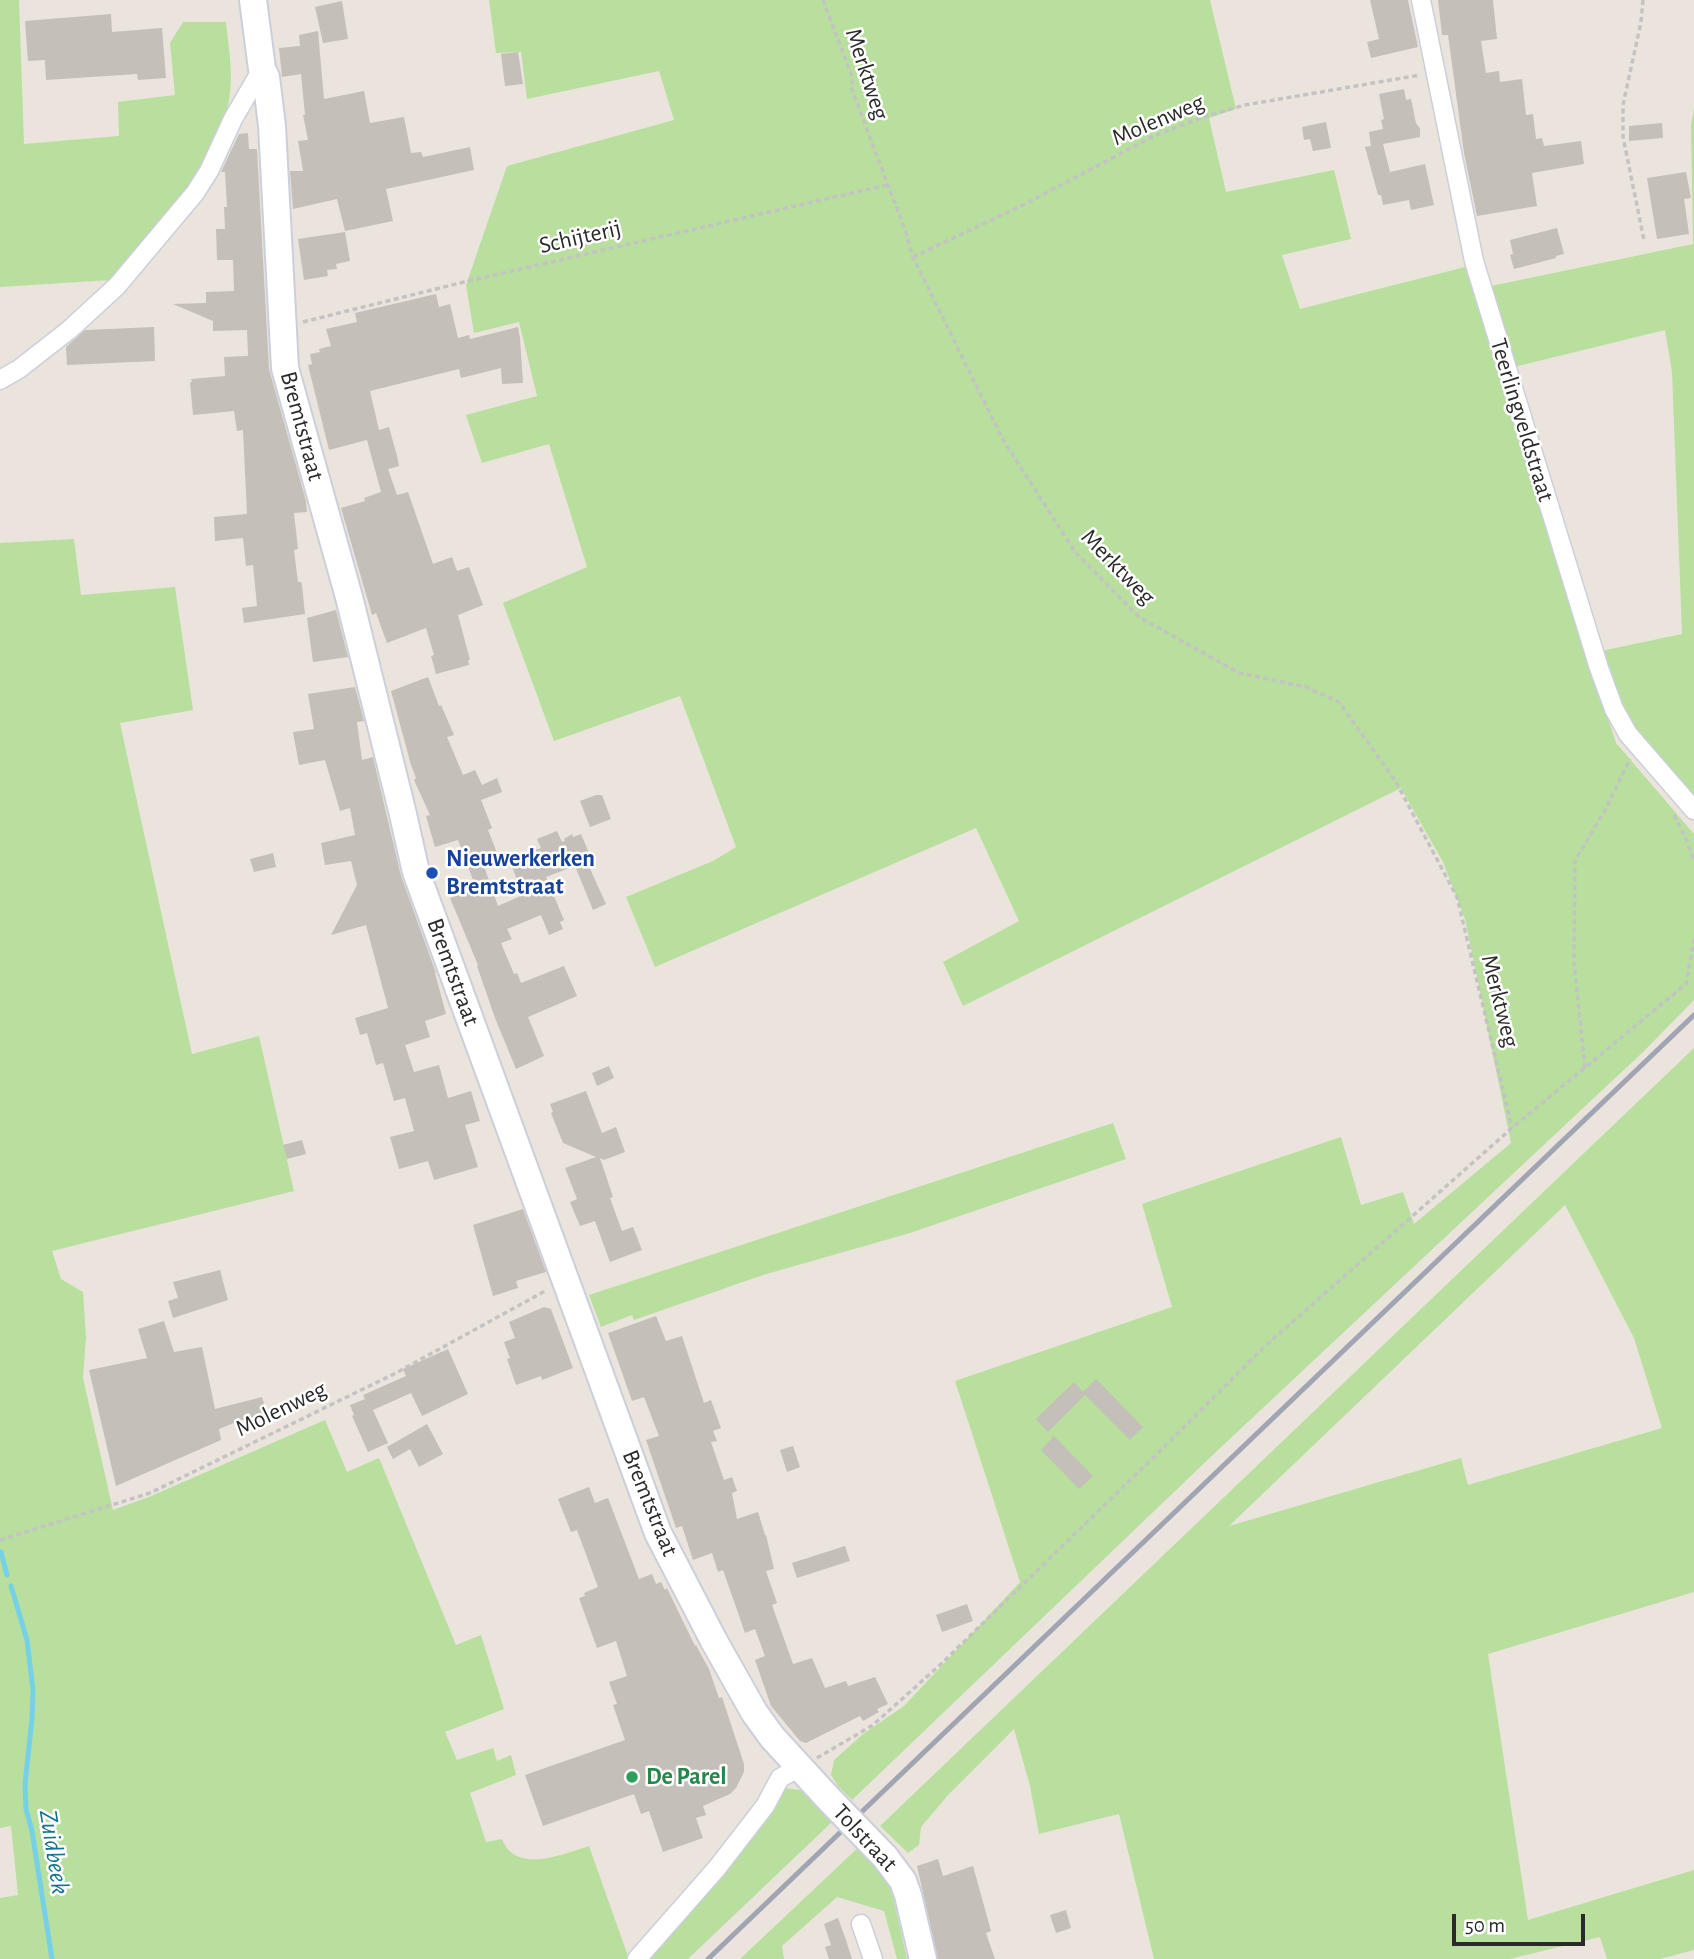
<!DOCTYPE html>
<style>
body{margin:0}
#map{position:relative;width:1694px;height:1959px;overflow:hidden;background:#ebe4dd;font-family:"Alegreya Sans",sans-serif}
canvas{display:block}
.scale{position:absolute;left:1452px;top:1914px;width:133px;height:32px;box-sizing:border-box;border:4px solid #2a2a2a;border-top:0;padding-left:9px;font-size:21px;line-height:24px;white-space:nowrap;color:#2a2a2a;-webkit-text-stroke:5px #fff;paint-order:stroke}
</style>
<div id="map">
<canvas width="1694" height="1959"></canvas>
<div class="scale">50 m</div>
</div>
<script>
const ctx = document.querySelector('canvas').getContext('2d');
ctx.lineJoin = 'round';
function paint(path, color) { ctx.fillStyle = color; ctx.fill(path, 'evenodd'); }
function trace(path, color, width, dash) { ctx.strokeStyle = color; ctx.lineWidth = width; ctx.lineCap = dash ? 'butt' : 'round'; ctx.setLineDash(dash || []); ctx.stroke(path); }
function write(font, color, halo, rows, align = 'center') {
  ctx.font = font + ' "Alegreya Sans",sans-serif'; ctx.lineWidth = 5; ctx.setLineDash([]); ctx.textBaseline = 'middle'; ctx.strokeStyle = halo; ctx.fillStyle = color; for (const [text, x, y, turn = 0] of rows) {
    ctx.save(); ctx.translate(x, y); ctx.rotate((+turn || 0) * Math.PI / 180); ctx.textAlign = isNaN(turn) ? turn : align; if (halo) ctx.strokeText(text, 0, 0); ctx.fillText(text, 0, 0); ctx.restore();
  }
}
paint(new Path2D(`
 M 0,0 L 19,0 L 24,144 L 119,136 L 118,102 L 175,95 L 170,43 L 183,22 L 226,22 C 228,44 233,69 230,92 C 223,163 156,228 111,280 L 0,287 Z
 M 489,0 L 1210,0 L 1236,109 L 1209,118 L 1226,192 L 1334,170 L 1351,239 L 1282,255 L 1300,309 L 1465,267 L 1616,743 L 1694,834 L 1694,1000 L 1643,1052 L 1218,1450 L 852,1800 L 838,1786 L 831,1775 L 834,1760 L 863,1734 L 904,1706 L 1020,1582 L 955,1381 L 1172,1307 L 1142,1204 L 1341,1137 L 1361,1205 L 1403,1192 L 1414,1224 L 1511,1143 L 1465,919 L 1443,862 L 1401,788 L 963,1006 L 943,962 L 1019,921 L 976,828 L 655,967 L 626,897 L 713,861 L 736,847 L 680,696 L 554,741 L 503,603 L 587,567 L 549,444 L 482,463 L 466,415 L 537,396 L 519,322 L 474,333 L 466,285 L 507,166 L 674,120 L 659,71 L 527,99 L 521,52 L 496,53 Z
 M 1694,108 L 1694,800 L 1629,728 L 1601,651 L 1682,634 L 1672,372 L 1665,330 L 1514,367 L 1491,286 L 1693,244 L 1691,125 Z
 M 74,539 L 81,595 L 175,587 L 193,710 L 120,723 L 192,1054 L 259,1036 L 294,1191 L 52,1251 L 61,1279 L 83,1292 L 86,1337 L 83,1378 L 113,1510 L 149,1497 L 325,1420 L 347,1472 L 379,1458 L 456,1645 L 481,1635 L 504,1709 L 445,1732 L 457,1760 L 493,1748 L 497,1761 L 511,1755 L 516,1775 L 470,1793 L 486,1842 L 502,1839 C 516,1875 563,1854 589,1846 L 629,1959 L 0,1959 L 0,1898 L 18,1895 L 11,1826 L 0,1828 L 0,543 Z
 M 1694,1048 L 1694,1592 L 1488,1654 L 1528,1920 L 1694,1870 L 1694,1950 L 1660,1959 L 1607,1959 L 1600,1937 L 1510,1959 L 1154,1959 L 1119,1814 L 1039,1834 L 1030,1786 L 1014,1729 L 949,1794 L 921,1827 L 919,1845 L 908,1853 L 880,1826 ZM 1565,1205 L 1634,1338 L 1662,1428 L 1468,1485 L 1461,1458 L 1229,1526 Z
 M 1113,1123 L 1126,1159 L 910,1233 L 763,1275 L 634,1320 L 632,1315 L 601,1327 L 589,1295 Z
 M 784,1788 L 800,1790 L 833,1821 L 688,1959 L 643,1959 L 746,1847 L 769,1808 Z
 M 863,1843 L 885,1873 L 892,1892 L 907,1959 L 897,1959 L 884,1911 L 837,1897 L 782,1946 L 784,1959 L 740,1959 Z`), '#b8df9d');
trace(new Path2D(`
 M 1,1552 L 7,1575
 M 11,1586 L 27,1640 L 33,1690 L 32,1719 L 25,1784 L 26,1809 L 32,1831 L 52,1959`), '#76d1e7', 5);
paint(new Path2D(`
 M 1370,0 L 1408,0 L 1418,47 L 1371,58 L 1367,42 L 1379,39 Z
 M 1438,0 L 1493,0 L 1497,39 L 1481,41 L 1486,73 L 1499,71 L 1500,82 L 1522,79 L 1526,115 L 1533,114 L 1536,139 L 1542,138 L 1544,146 L 1581,141 L 1584,164 L 1532,173 L 1537,206 L 1477,216 L 1464,153 L 1448,35 L 1442,35 Z
 M 342,1 L 348,39 L 323,43 L 315,7 Z
 M 111,14 L 112,32 L 162,28 L 166,78 L 138,80 L 137,74 L 46,80 L 45,60 L 28,61 L 25,21 Z
 M 318,31 L 324,99 L 364,91 L 370,123 L 404,117 L 411,153 L 421,152 L 423,157 L 470,147 L 474,170 L 386,189 L 393,221 L 345,231 L 337,199 L 293,209 L 290,171 L 303,171 L 298,141 L 308,140 L 303,115 L 305,115 L 301,74 L 282,77 L 279,48 L 300,46 L 299,35 Z
 M 518,52 L 523,84 L 505,86 L 501,54 Z
 M 1404,89 L 1406,100 L 1411,99 L 1416,123 L 1420,129 L 1420,137 L 1383,144 L 1390,172 L 1425,164 L 1434,205 L 1411,210 L 1409,200 L 1383,205 L 1381,195 L 1378,195 L 1365,147 L 1371,146 L 1369,132 L 1383,129 L 1381,120 L 1384,119 L 1379,94 Z
 M 1326,122 L 1331,148 L 1313,151 L 1310,139 L 1304,140 L 1302,127 Z
 M 1662,123 L 1663,138 L 1629,141 L 1629,126 Z
 M 248,133 L 249,149 L 257,149 L 269,369 L 306,501 L 307,512 L 294,513 L 298,549 L 294,550 L 298,582 L 301,582 L 302,585 L 305,614 L 244,623 L 242,608 L 257,606 L 253,565 L 246,566 L 243,538 L 215,541 L 214,517 L 247,514 L 243,430 L 237,431 L 234,411 L 193,415 L 190,382 L 192,382 L 191,379 L 225,376 L 224,357 L 248,356 L 247,330 L 213,331 L 213,321 L 173,304 L 206,303 L 206,292 L 234,291 L 233,260 L 217,260 L 216,229 L 225,229 L 224,207 L 227,207 L 225,172 L 221,172 L 239,134 Z
 M 1686,172 L 1691,198 L 1684,199 L 1689,234 L 1657,239 L 1647,178 Z
 M 1557,228 L 1564,254 L 1556,256 L 1556,258 L 1514,269 L 1510,255 L 1513,254 L 1510,240 Z
 M 345,232 L 350,261 L 336,264 L 337,269 L 327,270 L 328,276 L 304,280 L 298,239 Z
 M 436,294 L 439,307 L 450,304 L 458,338 L 469,335 L 470,339 L 518,327 L 520,338 L 523,383 L 502,384 L 501,368 L 461,378 L 459,369 L 370,391 L 379,430 L 389,427 L 397,456 L 399,466 L 388,469 L 397,495 L 408,492 L 433,564 L 452,557 L 457,571 L 469,567 L 483,605 L 458,615 L 470,660 L 468,660 L 469,665 L 436,674 L 431,656 L 434,655 L 426,628 L 387,643 L 376,613 L 372,615 L 341,508 L 365,501 L 364,498 L 381,492 L 367,440 L 329,450 L 308,365 L 312,364 L 310,354 L 320,352 L 319,349 L 331,346 L 326,329 L 357,322 L 355,313 Z
 M 154,327 L 155,361 L 67,365 L 66,347 L 85,330 Z
 M 336,610 L 348,657 L 313,662 L 307,618 Z
 M 428,677 L 439,706 L 441,705 L 454,735 L 447,737 L 463,775 L 475,770 L 482,785 L 497,778 L 502,792 L 481,800 L 492,828 L 488,830 L 501,863 L 485,869 L 498,906 L 523,895 L 509,859 L 541,848 L 537,839 L 557,831 L 562,842 L 565,841 L 564,839 L 572,834 L 573,837 L 581,834 L 592,860 L 587,862 L 606,904 L 593,910 L 575,866 L 546,877 L 564,920 L 560,922 L 563,929 L 549,935 L 541,915 L 507,929 L 512,939 L 501,943 L 514,974 L 517,973 L 521,983 L 564,966 L 577,996 L 528,1017 L 544,1056 L 516,1069 L 495,1018 L 477,966 L 478,965 L 450,898 L 476,888 L 458,840 L 435,847 L 426,816 L 430,815 L 414,780 L 416,778 L 411,765 L 391,691 Z
 M 355,687 L 364,721 L 357,722 L 362,760 L 373,757 L 401,876 L 436,973 L 435,973 L 446,1014 L 425,1021 L 430,1037 L 405,1045 L 414,1072 L 439,1065 L 448,1098 L 471,1091 L 480,1121 L 465,1125 L 478,1167 L 434,1180 L 428,1161 L 399,1169 L 390,1137 L 414,1131 L 405,1098 L 394,1101 L 383,1063 L 376,1065 L 367,1033 L 360,1035 L 355,1018 L 388,1008 L 366,925 L 331,935 L 357,885 L 351,861 L 325,865 L 321,843 L 355,835 L 350,808 L 340,811 L 325,760 L 299,765 L 293,732 L 314,729 L 308,694 Z
 M 596,795 L 602,795 L 611,819 L 590,827 L 580,801 Z
 M 273,853 L 276,867 L 254,872 L 250,859 Z
 M 609,1066 L 614,1078 L 597,1086 L 592,1073 Z
 M 586,1091 L 602,1133 L 616,1127 L 625,1152 L 604,1160 L 600,1158 L 613,1197 L 610,1198 L 622,1231 L 633,1227 L 642,1250 L 610,1262 L 595,1221 L 580,1226 L 570,1202 L 577,1199 L 565,1168 L 596,1157 L 563,1143 L 551,1113 L 553,1112 L 550,1104 Z
 M 302,1140 L 306,1154 L 287,1159 L 283,1145 Z
 M 523,1209 L 546,1272 L 516,1281 L 518,1288 L 493,1296 L 473,1225 Z
 M 220,1270 L 228,1300 L 173,1318 L 168,1301 L 178,1298 L 173,1282 Z
 M 544,1307 L 551,1309 L 573,1368 L 542,1380 L 541,1376 L 516,1385 L 507,1359 L 510,1358 L 504,1342 L 515,1338 L 509,1322 Z
 M 656,1316 L 666,1341 L 682,1336 L 704,1403 L 711,1400 L 721,1428 L 713,1431 L 717,1441 L 711,1442 L 724,1480 L 732,1477 L 737,1491 L 732,1493 L 737,1519 L 758,1512 L 765,1535 L 766,1535 L 774,1569 L 766,1571 L 777,1603 L 772,1605 L 793,1664 L 812,1658 L 825,1688 L 846,1681 L 848,1686 L 875,1677 L 888,1704 L 877,1709 L 879,1712 L 863,1721 L 860,1716 L 806,1743 L 800,1741 L 771,1706 L 755,1660 L 765,1656 L 755,1629 L 745,1633 L 723,1570 L 718,1572 L 712,1553 L 693,1560 L 682,1526 L 676,1528 L 646,1440 L 659,1436 L 644,1397 L 632,1401 L 608,1333 Z
 M 164,1321 L 174,1352 L 202,1347 L 215,1409 L 262,1397 L 267,1414 L 239,1421 L 219,1429 L 221,1440 L 116,1486 L 89,1370 L 147,1358 L 138,1329 Z
 M 448,1349 L 468,1394 L 422,1416 L 411,1393 L 373,1410 L 388,1443 L 368,1452 L 352,1416 L 354,1415 L 350,1405 L 365,1399 L 363,1395 L 406,1376 L 403,1369 Z
 M 1096,1379 L 1143,1427 L 1130,1440 L 1085,1395 L 1048,1432 L 1036,1419 L 1074,1382 L 1083,1392 Z
 M 427,1424 L 443,1454 L 419,1467 L 410,1449 L 393,1459 L 387,1447 Z
 M 1054,1436 L 1093,1476 L 1079,1489 L 1041,1450 Z
 M 793,1446 L 800,1467 L 787,1472 L 780,1450 Z
 M 589,1487 L 595,1503 L 608,1498 L 639,1579 L 652,1574 L 656,1584 L 661,1582 L 665,1590 L 667,1588 L 695,1646 L 696,1645 L 709,1669 L 719,1698 L 722,1697 L 744,1764 L 744,1772 L 736,1788 L 730,1794 L 703,1806 L 706,1815 L 696,1818 L 703,1838 L 663,1852 L 649,1811 L 641,1814 L 634,1794 L 543,1826 L 525,1775 L 625,1740 L 613,1705 L 617,1704 L 609,1682 L 627,1676 L 616,1641 L 597,1648 L 579,1598 L 585,1596 L 584,1593 L 598,1587 L 577,1530 L 571,1532 L 558,1499 Z
 M 845,1546 L 850,1561 L 797,1578 L 792,1563 Z
 M 967,1604 L 973,1621 L 942,1632 L 936,1615 Z
 M 938,1859 L 943,1876 L 973,1866 L 991,1931 L 986,1933 L 995,1959 L 938,1959 L 917,1866 Z
 M 1066,1910 L 1071,1928 L 1056,1933 L 1050,1915 Z
 M 838,1918 L 846,1940 L 852,1959 L 829,1959 L 825,1947 L 831,1945 L 824,1924 Z`), '#c4bfb9');
const street = new Path2D(`
 M 1421,0 L 1474,261 L 1599,668 L 1614,709 L 1628,734 L 1694,810
 M 0,380 L 19,369 L 69,330 L 117,286 L 195,193 L 209,171 L 233,119 L 262,69
 M 861,1924 L 873,1959
 M 637,1959 L 717,1868 L 765,1806 L 780,1778 L 800,1767`);
const secondary = new Path2D(`
 M 253,0 L 262,69 L 266,77 L 272,126 L 285,368 L 349,597 L 402,810 L 416,872 L 658,1533 L 714,1641 L 754,1712 L 772,1737 L 827,1797
 M 885,1857 L 903,1881 L 908,1895 L 923,1959`);
trace(street, '#cbcfdb', 21);
trace(secondary, '#cbcfdb', 30);
trace(new Path2D(`
 M 823,0 L 853,79 L 851,87 L 905,230 L 913,257 L 1002,438 L 1075,552 L 1139,617 L 1239,673 L 1306,687 L 1339,702 L 1396,782 L 1457,897 L 1512,1128
 M 1643,0 L 1641,22 L 1623,105 L 1623,137 L 1644,240
 M 913,257 L 1023,205 L 1154,136 L 1206,116 L 1245,105 L 1420,75
 M 303,322 L 464,282 L 887,185
 M 1674,815 L 1686,839 L 1694,861
 M 1585,1068 L 1574,962 L 1575,861 L 1604,812 L 1630,759
 M 0,1540 L 150,1493 L 394,1374 L 547,1290
 M 817,1758 L 873,1725 L 941,1664 L 1154,1457 L 1262,1349 L 1512,1128 L 1686,984 L 1694,939`), '#c3c3c3', 3.5, [5, 3.5]);
trace(street, '#fff', 18);
trace(secondary, '#fff', 26);
trace(new Path2D(`
 M 708,1959 L 1694,1015`), '#a0a4b3', 5);
const secondaryBridge = new Path2D(`
 M 827,1797 L 885,1857`);
trace(secondaryBridge, '#cbcfdb', 30, []);
trace(secondaryBridge, '#fff', 26);
for (const [x, y, r, color] of [
 [432,873,7,"#1a4fb4"],
 [632,1777,7,"#2e9e5b"]
]) { const dot = new Path2D(); dot.arc(x, y, r, 0, 2 * Math.PI); ctx.fillStyle = color; ctx.fill(dot); trace(dot, '#fff', 2.5); }
write('24px', '#2a2a2a', '#fff', [
 ["Merktweg",867,74,72],
 ["Molenweg",1158,120,-23],
 ["Schijterij",580,237,-13],
 ["Teerlingveldstraat",1522,420,73],
 ["Bremtstraat",302,426,75],
 ["Merktweg",1118,567,46],
 ["Bremtstraat",453,972,70],
 ["Merktweg",1500,1001,76],
 ["Molenweg",281,1409,-26],
 ["Bremtstraat",650,1503,68],
 ["Tolstraat",865,1838,47]
]);
write('bold 24px', '#164399', '#fff', [
 ["Nieuwerkerken",446,859],
 ["Bremtstraat",446,887]
], 'left');
write('bold 24px', '#27864d', '#fff', [
 ["De Parel",646,1777]
], 'left');
write('italic 26px', '#157093', '#fff', [
 ["Zuidbeek",54,1852,81]
]);
</script>
